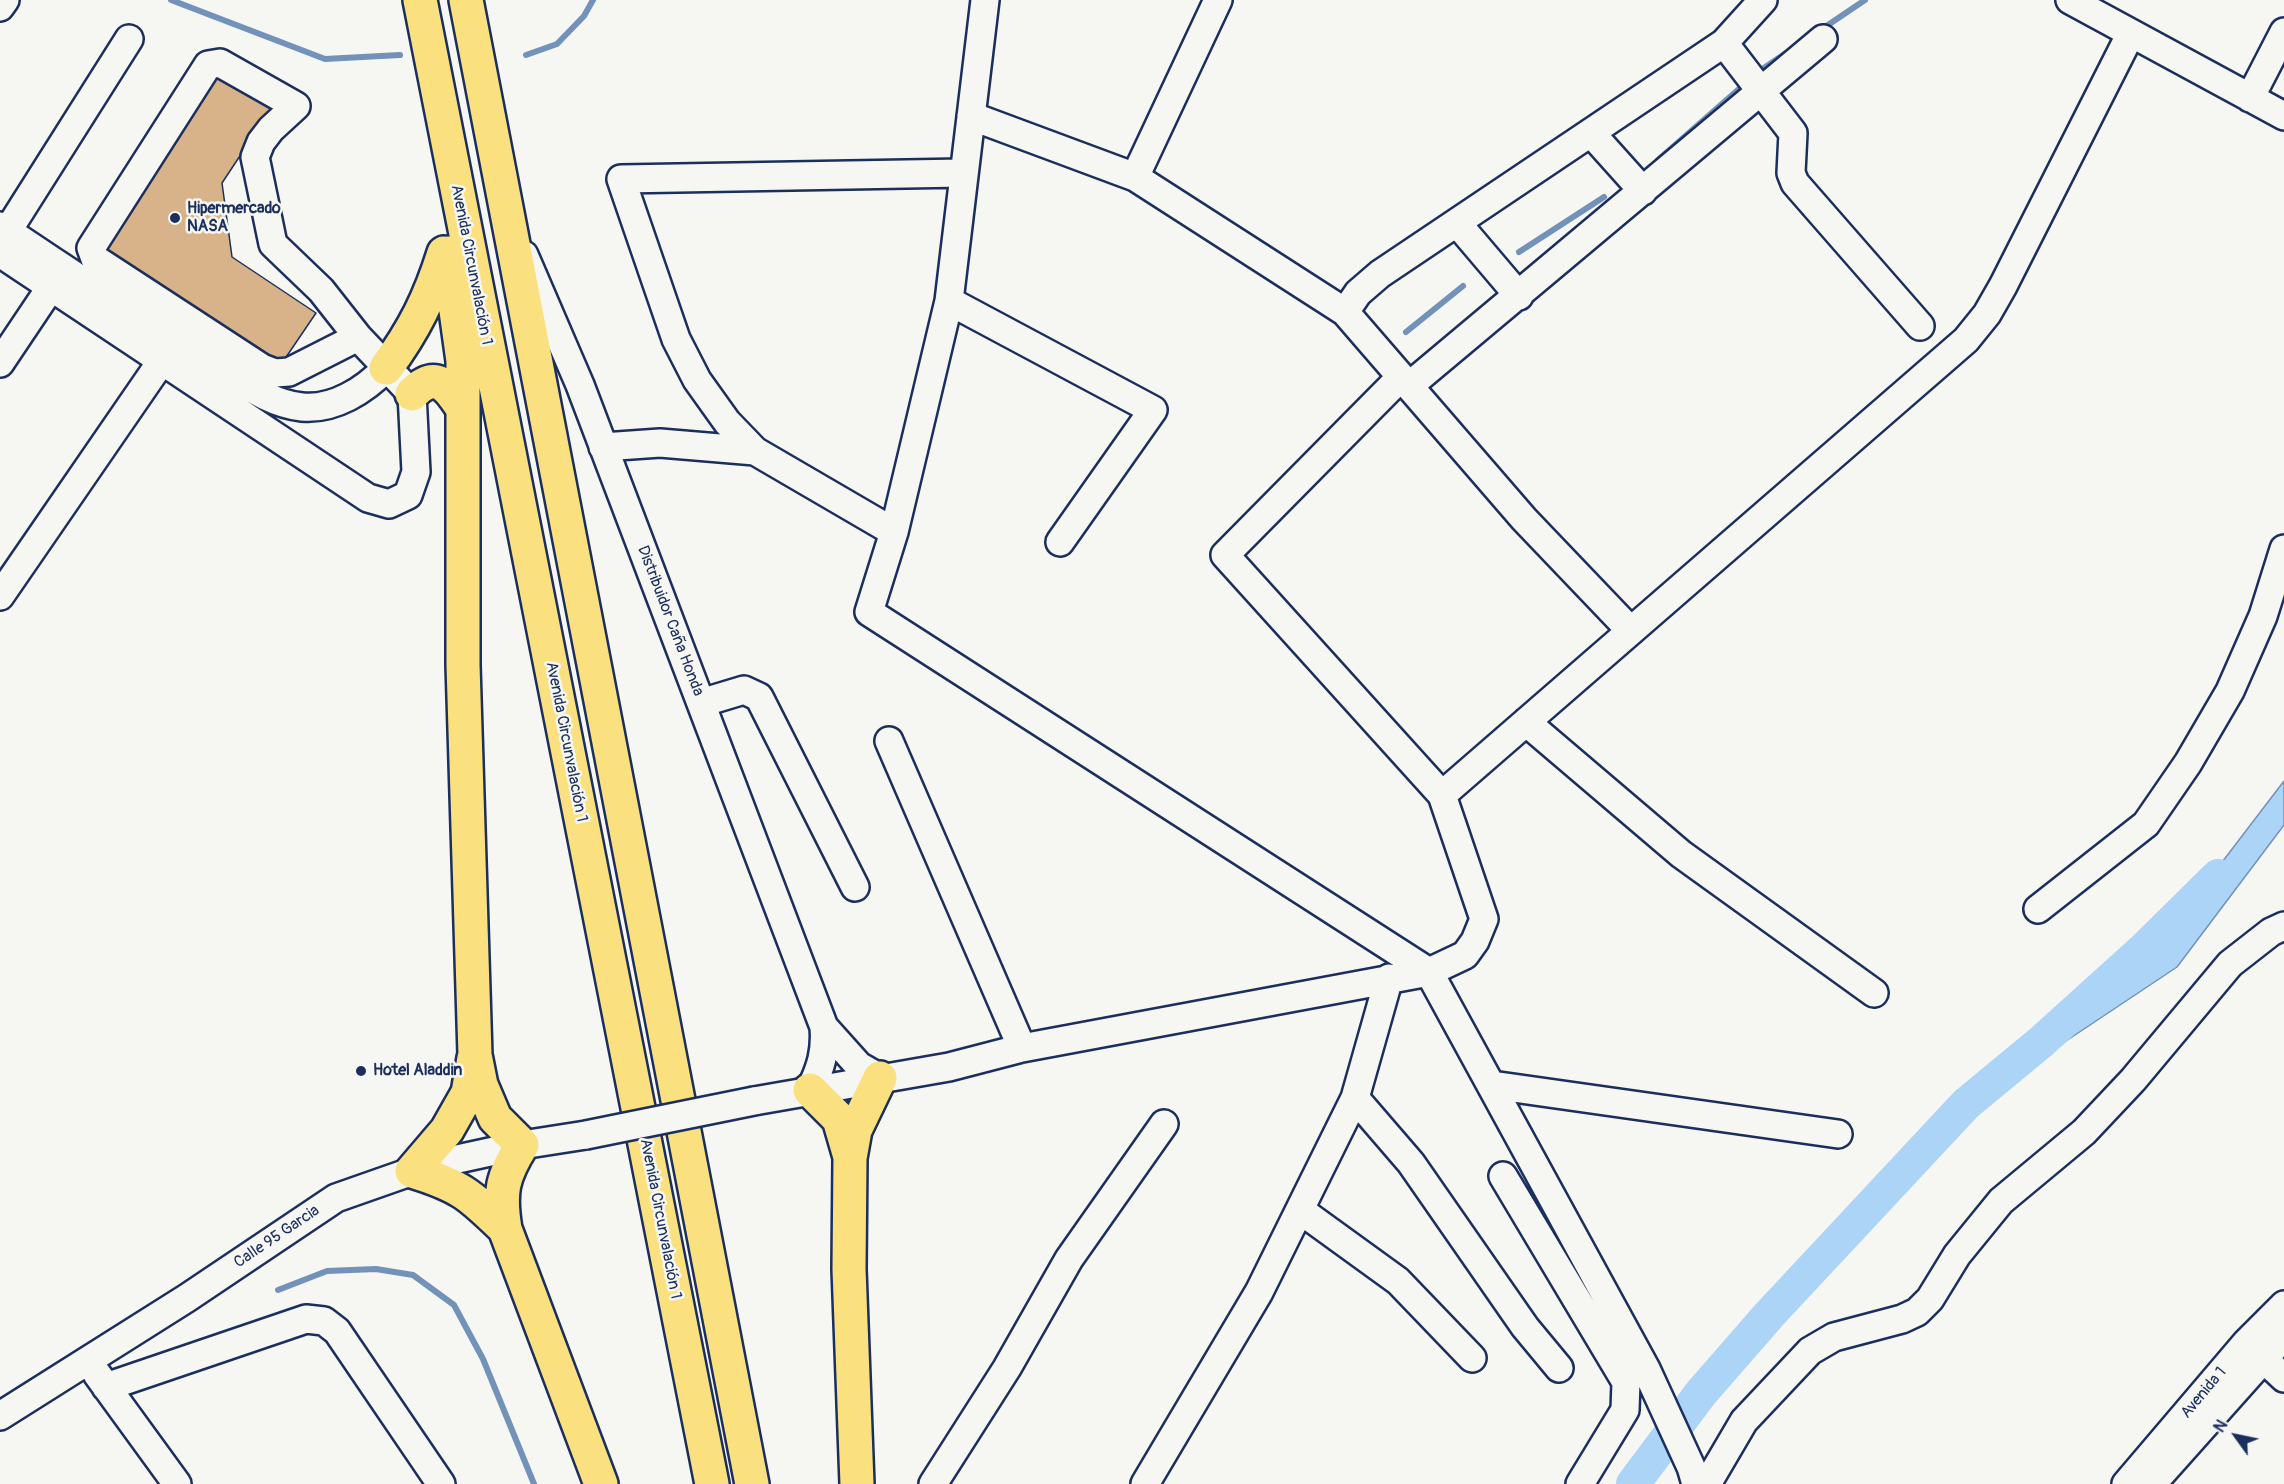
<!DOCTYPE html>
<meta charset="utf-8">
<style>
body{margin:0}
#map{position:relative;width:2284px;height:1484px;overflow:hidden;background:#f6f6f2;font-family:Pangolin,sans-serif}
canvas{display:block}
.north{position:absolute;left:2206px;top:1406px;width:60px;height:60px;-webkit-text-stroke:4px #f6f6f2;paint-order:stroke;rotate:303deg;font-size:16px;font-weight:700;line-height:24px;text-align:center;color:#1b2f5e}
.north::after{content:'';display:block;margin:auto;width:21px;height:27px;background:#1b2f5e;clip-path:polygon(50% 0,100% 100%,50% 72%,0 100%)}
</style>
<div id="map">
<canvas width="2284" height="1484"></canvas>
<div class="north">N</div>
</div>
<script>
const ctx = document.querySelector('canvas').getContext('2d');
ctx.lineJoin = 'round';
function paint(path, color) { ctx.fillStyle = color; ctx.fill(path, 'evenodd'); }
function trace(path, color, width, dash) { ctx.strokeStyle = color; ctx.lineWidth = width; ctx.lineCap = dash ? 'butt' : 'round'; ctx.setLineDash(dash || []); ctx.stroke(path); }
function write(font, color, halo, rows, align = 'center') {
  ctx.font = font + ' Pangolin,sans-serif'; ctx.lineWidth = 5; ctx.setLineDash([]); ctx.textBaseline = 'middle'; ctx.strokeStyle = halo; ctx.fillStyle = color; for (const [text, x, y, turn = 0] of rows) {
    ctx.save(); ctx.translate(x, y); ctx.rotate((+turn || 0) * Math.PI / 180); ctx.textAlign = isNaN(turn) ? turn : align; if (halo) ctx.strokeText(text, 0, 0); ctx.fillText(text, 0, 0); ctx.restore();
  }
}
const water = new Path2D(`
 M 2284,781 L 2284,825 L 2177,967 L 2009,1079 L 2158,946 Z`);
paint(water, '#acd4f6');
trace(water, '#7292b9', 1.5);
trace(new Path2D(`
 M 171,0 L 325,59 L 400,55
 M 1822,29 L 1865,0
 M 526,55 L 557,44 L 584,16 L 593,0
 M 1761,70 L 1786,53
 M 1658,160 L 1739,89
 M 1519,252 L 1604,197
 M 1406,332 L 1463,286
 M 278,1290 L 327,1271 L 376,1269 L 413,1275 L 454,1305 L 483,1359 L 534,1484`), '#7292b9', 6);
trace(new Path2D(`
 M 1633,1484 L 1701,1393 L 1769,1315 L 1966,1104 L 2041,1042 L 2144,949 L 2218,876`), '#acd4f6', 34);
const building = new Path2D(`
 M 216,73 L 271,109 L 222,183 L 232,257 L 316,313 L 278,369 L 100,254 Z`);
paint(building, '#d8b38a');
trace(building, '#1b2f5e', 1.5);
const minor = new Path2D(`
 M 985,0 L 949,301 L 894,532 L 869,612 L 1429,972 L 1646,1369 L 1691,1467 L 1696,1484
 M 2070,0 L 2284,116
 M 0,7 L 5,0
 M 1724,43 L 1793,133 L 1791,173 L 1795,183 L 1920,326
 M 2250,98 L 2284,32
 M 971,116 L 1135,177 L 1345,312 L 1524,519 L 1631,631
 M 1591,133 L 1643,191
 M 1135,177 L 1218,0
 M 1457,223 L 1519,296
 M 0,226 C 73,274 144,324 219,368 C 245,384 271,404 302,407 C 334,410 365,390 386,368
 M 0,243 L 129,39
 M 0,253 L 368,498 L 389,504 L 408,495 L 416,472 L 412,394 L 358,337 L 321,290 L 273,244 L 255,157 L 261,142 L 271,129 L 296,106 L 220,63 L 208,65 L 91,248 L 95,259 L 262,368 L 275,373 L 289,372 L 358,337
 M 524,255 L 580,385 L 824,1027 C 826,1051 821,1068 810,1090
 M 949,301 L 1153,410 L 1060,542
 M 1345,312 L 1358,293 L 1380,274 L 1724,43 L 1763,0
 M 0,363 L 61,272
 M 1401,377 L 1225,555 L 1442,795
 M 1409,386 L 1823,39
 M 603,447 L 660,443 L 755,451
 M 894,532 L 755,451 L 727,422 L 697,380 L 676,339 L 621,179 L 963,173
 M 0,596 L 172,346
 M 701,703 L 744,690 L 759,697 L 855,887
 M 1526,722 L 1681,854 L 1874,993
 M 889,741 L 1022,1048
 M 2038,909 L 2146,824 L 2188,763 L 2230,691 L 2263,616 L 2284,549
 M 824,1027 L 859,1066 L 880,1078
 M 1492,1085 L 1838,1134
 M 1355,1098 L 1411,1163 L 1525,1327 L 1559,1368
 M 754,1101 L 949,1067 L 1022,1048 L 1429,972 L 1465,955 L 1475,941 L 1484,919 L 1442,795 L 1966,340 L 1987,314 L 2003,286 L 2130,35
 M 1503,1176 L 1626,1382 L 1625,1410 L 1580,1484
 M 1300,1210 L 1398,1281 L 1472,1358
 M 2250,1346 L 2284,1378
 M 97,1374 L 177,1484
 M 106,1387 L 306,1319 L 324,1321 L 337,1331 L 441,1484
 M 0,1416 L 187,1298 L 336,1198 L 430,1165 L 522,1145 L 586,1135
 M 933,1484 L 1007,1368 L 1069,1259 L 1164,1124
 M 1145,1484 L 1259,1292 L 1355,1098 L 1389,978
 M 1707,1484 L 1744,1421 L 1810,1351 L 1834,1337 L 1902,1319 L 1917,1312 L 1930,1299 L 1957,1255 L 2001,1201 L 2084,1132 L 2133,1080 L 2230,964 L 2271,932 L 2284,926
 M 2126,1484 L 2246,1343 L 2284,1305
 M 2152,1484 L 2284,1336`);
const major = new Path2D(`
 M 420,0 L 712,1484
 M 466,0 L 752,1484
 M 448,253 L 463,361 L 463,665 L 475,1055 L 481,1085 L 495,1118 L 522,1145 C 502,1177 499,1192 505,1229 L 601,1484
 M 386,368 C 414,330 430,298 444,253
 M 412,394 C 436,369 448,386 463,409
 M 474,1058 L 468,1093 L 447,1130 L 412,1171 C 461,1186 470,1195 505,1229
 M 810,1090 L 839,1119 L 850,1157
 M 857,1484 L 849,1269 L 850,1158 L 855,1130 L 880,1078`);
trace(minor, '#1b2f5e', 32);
trace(major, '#1b2f5e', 38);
trace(minor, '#f6f6f2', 27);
trace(major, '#fbe080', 33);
const minorBridge = new Path2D(`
 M 586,1135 L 754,1101`);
trace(minorBridge, '#1b2f5e', 32, []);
trace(minorBridge, '#f6f6f2', 27);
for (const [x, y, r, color] of [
 [175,218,6,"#1b2f5e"],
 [361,1071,6,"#1b2f5e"]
]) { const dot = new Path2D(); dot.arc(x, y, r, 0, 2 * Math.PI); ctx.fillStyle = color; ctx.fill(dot); trace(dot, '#f6f6f2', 2); }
write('bold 16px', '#1b2f5e', '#f6f6f2', [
 ["Hipermercado",187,209],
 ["NASA",187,227],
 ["Hotel Aladdin",373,1071]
], 'left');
write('16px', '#1b2f5e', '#f6f6f2', [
 ["Avenida Circunvalación 1",471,265,79],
 ["Distribuidor Caña Honda",670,621,69],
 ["Avenida Circunvalación 1",566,742,79],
 ["Avenida Circunvalación 1",660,1219,79],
 ["Calle 95 Garcia",277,1237,-34],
 ["Avenida 1",2204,1393,-50]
]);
</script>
